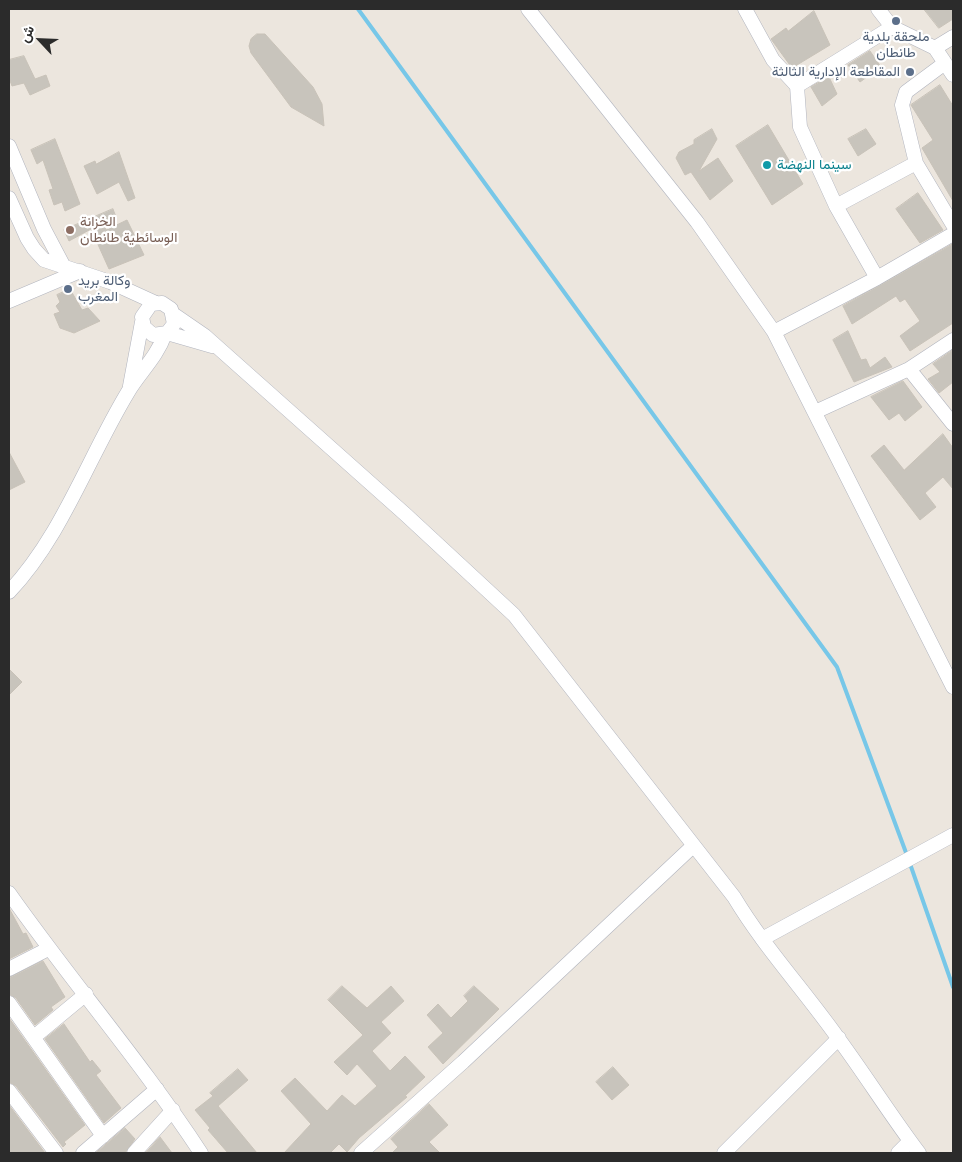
<!DOCTYPE html>
<meta charset="utf-8">
<style>
body{margin:0}
#map{position:relative;width:962px;height:1162px;overflow:hidden;background:#ece6de;font-family:"DM Sans",Vazirmatn,sans-serif}
canvas{display:block}
.frame{position:absolute;inset:0;border:10px solid #2b2b2b;pointer-events:none}
.north{position:absolute;left:15px;top:15px;width:50px;height:50px;-webkit-text-stroke:4px #fff;paint-order:stroke;rotate:295deg;font-size:14px;font-weight:700;line-height:20px;text-align:center;color:#2b2b2b}
.north::after{content:'';display:block;margin:auto;width:18px;height:22px;background:#2b2b2b;clip-path:polygon(50% 0,100% 100%,50% 72%,0 100%)}
</style>
<div id="map">
<canvas width="962" height="1162"></canvas>
<div class="frame"></div>
<div class="north">ش</div>
</div>
<script>
const ctx = document.querySelector('canvas').getContext('2d');
ctx.lineJoin = 'round';
function trace(path, color, width, dash) { ctx.strokeStyle = color; ctx.lineWidth = width; ctx.lineCap = dash ? 'butt' : 'round'; ctx.setLineDash(dash || []); ctx.stroke(path); }
function paint(path, color) { ctx.fillStyle = color; ctx.fill(path, 'evenodd'); }
function write(font, color, halo, rows, align = 'center') {
  ctx.font = font + ' "DM Sans",Vazirmatn,sans-serif'; ctx.lineWidth = 4.5; ctx.setLineDash([]); ctx.textBaseline = 'middle'; ctx.strokeStyle = halo; ctx.fillStyle = color; for (const [text, x, y, turn = 0] of rows) {
    ctx.save(); ctx.translate(x, y); ctx.rotate((+turn || 0) * Math.PI / 180); ctx.textAlign = isNaN(turn) ? turn : align; if (halo) ctx.strokeText(text, 0, 0); ctx.fillText(text, 0, 0); ctx.restore();
  }
}
trace(new Path2D(`
 M 358,9 L 837,667 L 908,858 L 953,987`), '#77c7e8', 4);
const building = new Path2D(`
 M 924,9 L 953,9 L 953,19 L 939,28 Z
 M 814,11 L 830,45 L 792,68 L 771,39 L 786,28 L 788,31 Z
 M 257,34 L 265,34 L 313,87 L 322,104 L 324,126 L 291,107 L 251,53 L 249,46 L 251,39 Z
 M 870,51 L 881,67 L 860,82 L 848,65 Z
 M 24,56 L 35,79 L 46,75 L 50,86 L 30,95 L 24,83 L 12,86 L 9,78 L 9,60 Z
 M 829,77 L 837,94 L 822,106 L 811,87 Z
 M 940,85 L 953,106 L 953,201 L 922,148 L 933,140 L 911,105 Z
 M 768,125 L 803,184 L 772,205 L 736,146 Z
 M 712,129 L 717,139 L 699,171 L 718,158 L 733,181 L 710,200 L 691,172 L 685,175 L 676,158 L 679,152 L 694,144 L 694,140 Z
 M 866,129 L 876,144 L 858,156 L 848,139 Z
 M 55,139 L 80,204 L 65,211 L 62,202 L 54,205 L 49,190 L 53,189 L 43,160 L 37,164 L 31,150 Z
 M 119,152 L 135,198 L 128,201 L 119,182 L 97,194 L 84,166 L 95,161 L 96,164 Z
 M 918,193 L 943,230 L 920,243 L 896,209 Z
 M 113,209 L 116,217 L 103,223 L 106,230 L 127,220 L 144,255 L 109,269 L 91,229 L 69,241 L 64,230 Z
 M 953,244 L 953,323 L 910,351 L 900,336 L 920,321 L 905,299 L 900,302 L 896,296 L 852,324 L 843,306 Z
 M 70,289 L 82,310 L 88,308 L 100,321 L 74,333 L 60,328 L 54,314 L 60,312 L 56,306 L 60,302 L 57,295 Z
 M 848,331 L 861,360 L 866,359 L 870,368 L 885,357 L 892,367 L 854,382 L 833,340 Z
 M 953,350 L 953,382 L 939,393 L 928,379 L 940,372 L 933,364 Z
 M 903,381 L 922,407 L 905,421 L 899,413 L 889,420 L 871,397 Z
 M 943,434 L 953,448 L 953,489 L 943,477 L 925,493 L 936,507 L 920,520 L 871,456 L 884,445 L 904,470 Z
 M 9,452 L 25,482 L 9,490 Z
 M 9,669 L 22,682 L 9,695 Z
 M 9,908 L 23,934 L 26,933 L 33,947 L 9,959 Z
 M 43,961 L 65,997 L 51,1007 L 53,1010 L 35,1025 L 16,998 L 9,994 L 9,978 Z
 M 342,986 L 367,1008 L 391,986 L 404,1001 L 381,1022 L 391,1033 L 372,1051 L 390,1071 L 405,1056 L 425,1077 L 405,1096 L 407,1097 L 359,1138 L 347,1152 L 339,1144 L 330,1153 L 284,1153 L 311,1124 L 281,1091 L 295,1078 L 327,1111 L 342,1095 L 355,1106 L 377,1086 L 357,1064 L 347,1075 L 334,1062 L 363,1035 L 328,1000 Z
 M 474,986 L 499,1009 L 443,1064 L 428,1047 L 443,1033 L 427,1015 L 438,1004 L 451,1018 L 468,1001 L 464,996 Z
 M 9,1018 L 85,1125 L 64,1142 L 66,1144 L 63,1147 L 16,1086 L 9,1082 Z
 M 64,1024 L 90,1062 L 92,1060 L 101,1071 L 96,1075 L 121,1108 L 104,1123 L 45,1039 Z
 M 613,1067 L 629,1085 L 612,1100 L 596,1082 Z
 M 238,1069 L 248,1080 L 218,1106 L 257,1153 L 228,1153 L 208,1130 L 210,1128 L 195,1110 L 213,1096 L 210,1093 Z
 M 429,1104 L 448,1125 L 429,1142 L 440,1153 L 392,1153 L 398,1147 L 391,1139 Z
 M 9,1105 L 45,1153 L 9,1153 Z
 M 125,1128 L 135,1139 L 125,1153 L 96,1153 Z
 M 160,1137 L 172,1153 L 146,1153 Z`);
paint(building, '#c8c4bc');
trace(building, '#c8c2b8', 1);
const minor = new Path2D(`
 M 528,9 L 697,222 L 774,332 L 953,687
 M 745,9 L 773,60 L 797,86 L 800,127 L 836,206 L 916,163
 M 878,9 L 892,27 L 935,48 L 953,75
 M 935,48 L 953,37
 M 945,63 L 906,92 L 902,105 L 916,163 L 953,225
 M 797,86 L 892,27
 M 9,146 L 44,229 L 63,265
 M 9,198 L 27,238 L 34,249 L 44,260 L 110,282 L 156,303
 M 836,206 L 877,278
 M 9,301 L 80,271
 M 173,314 L 205,336 L 405,514 L 514,615 L 734,897 C 764,947 804,990 838,1038 C 866,1076 891,1116 919,1153
 M 774,332 L 877,278 L 953,234
 M 167,333 L 174,324 L 171,309 L 162,303 L 151,304 L 142,317 L 144,327 L 153,335 L 167,333 L 212,346
 M 909,369 L 953,424
 M 130,386 L 142,322
 M 815,412 L 909,369 L 953,340
 M 9,592 C 62,536 88,458 128,392 C 140,372 157,357 165,334
 M 9,893 C 71,981 142,1063 201,1153
 M 762,939 L 953,835
 M 9,969 L 48,949
 M 9,1003 L 103,1136
 M 34,1037 L 86,994
 M 9,1091 L 56,1153
 M 83,1153 L 157,1089
 M 134,1153 L 173,1110
 M 361,1153 L 463,1062 L 693,846
 M 724,1153 L 839,1038
 M 898,1153 L 910,1141`);
trace(minor, '#b1b4be', 15);
trace(minor, '#fff', 14);
for (const [x, y, r, color] of [
 [896,21,5,"#5c6f8a"],
 [910,72,5,"#5c6f8a"],
 [767,165,5,"#0f9aa8"],
 [70,230,5,"#8d6e63"],
 [68,289,5,"#5c6f8a"]
]) { const dot = new Path2D(); dot.arc(x, y, r, 0, 2 * Math.PI); ctx.fillStyle = color; ctx.fill(dot); trace(dot, '#fff', 2); }
write('14px', '#4e5e75', '#fff', [
 ["ملحقة بلدية",896,37],
 ["طانطان",896,53],
 ["المقاطعة الإدارية الثالثة",900,72,"right"],
 ["وكالة بريد",78,281,"left"],
 ["المغرب",78,297,"left"]
]);
write('14px', '#0d838f', '#fff', [
 ["سينما النهضة",777,165]
], 'left');
write('14px', '#785e54', '#fff', [
 ["الخزانة",80,222],
 ["الوسائطية طانطان",80,238]
], 'left');
</script>
